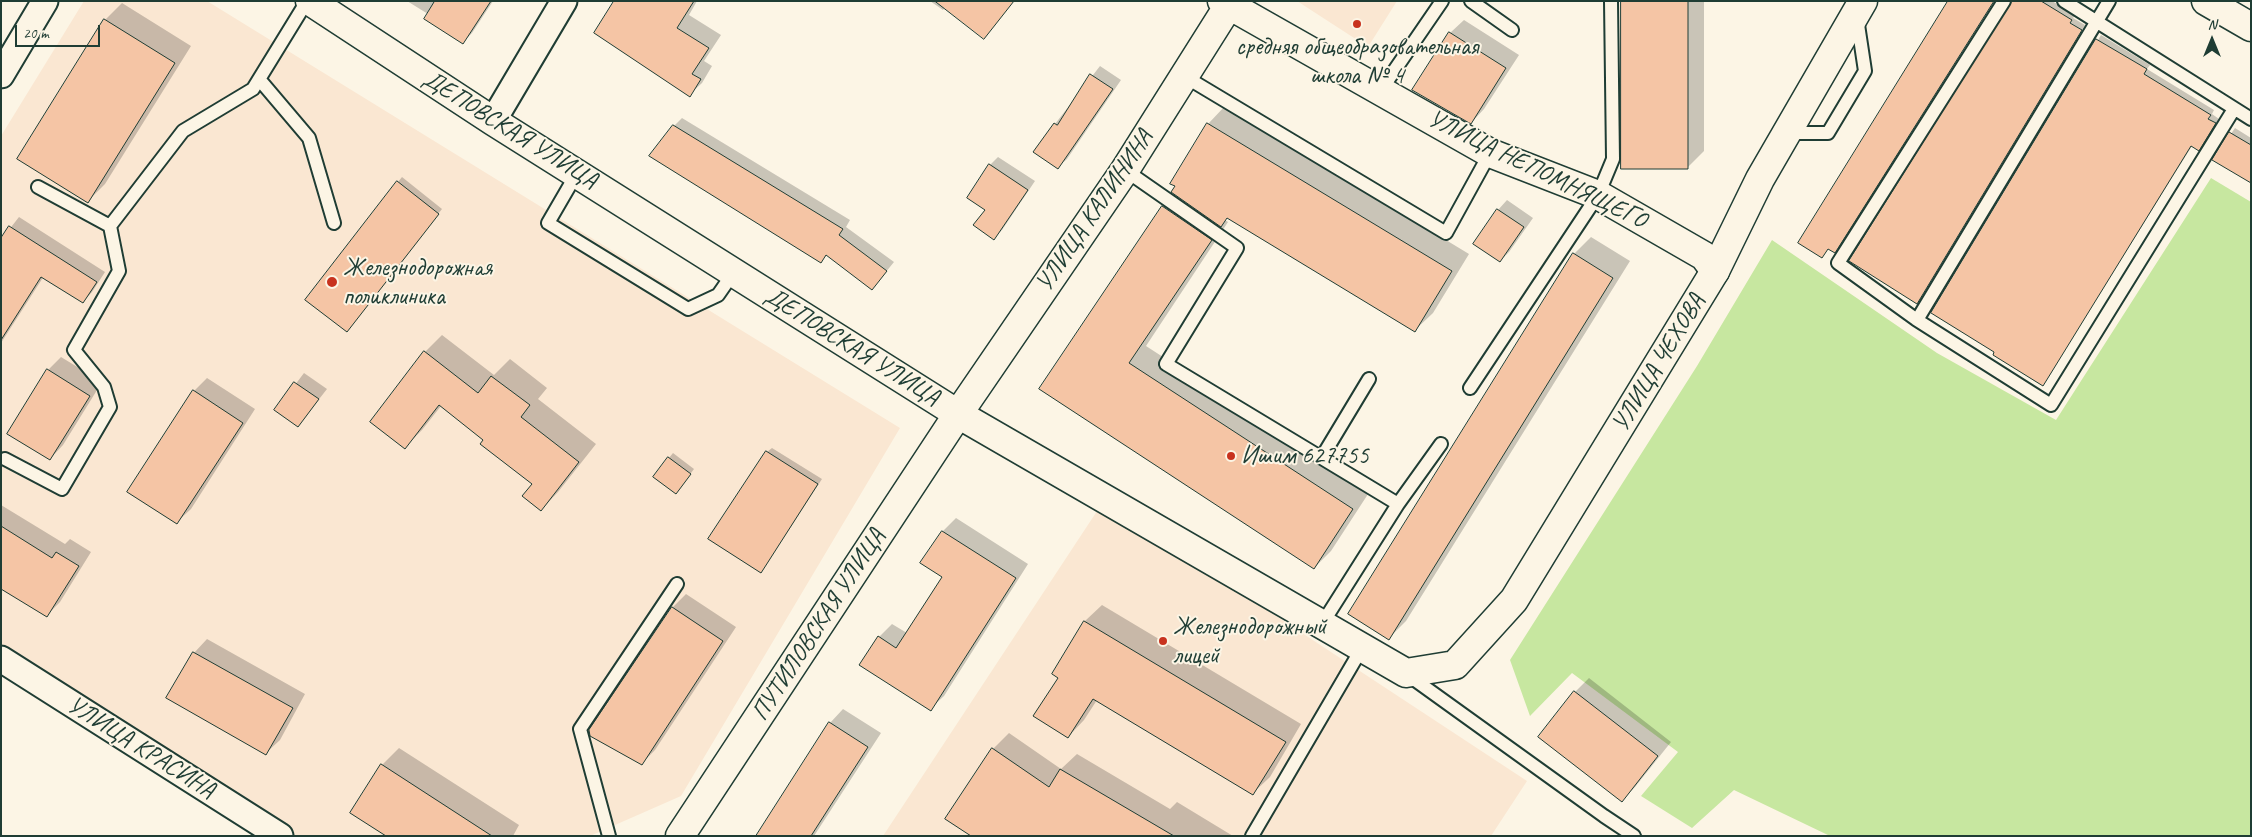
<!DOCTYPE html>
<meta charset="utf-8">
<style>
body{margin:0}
#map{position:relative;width:2252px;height:837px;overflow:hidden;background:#fcf5e5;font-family:Caveat,sans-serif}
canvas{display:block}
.frame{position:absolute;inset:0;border:2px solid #1f3d34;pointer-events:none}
.north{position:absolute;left:2187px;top:15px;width:50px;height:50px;-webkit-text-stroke:4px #fcf5e5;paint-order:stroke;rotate:0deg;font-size:14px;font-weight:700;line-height:20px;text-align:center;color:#1f3d34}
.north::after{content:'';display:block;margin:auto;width:18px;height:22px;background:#1f3d34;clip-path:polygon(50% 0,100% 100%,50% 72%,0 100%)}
.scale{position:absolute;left:15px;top:25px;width:85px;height:22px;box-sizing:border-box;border:2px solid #1f3d34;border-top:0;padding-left:6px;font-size:15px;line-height:18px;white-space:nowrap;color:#1f3d34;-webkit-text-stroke:4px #fcf5e5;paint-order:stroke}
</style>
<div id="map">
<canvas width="2252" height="837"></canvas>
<div class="frame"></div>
<div class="north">N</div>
<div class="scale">20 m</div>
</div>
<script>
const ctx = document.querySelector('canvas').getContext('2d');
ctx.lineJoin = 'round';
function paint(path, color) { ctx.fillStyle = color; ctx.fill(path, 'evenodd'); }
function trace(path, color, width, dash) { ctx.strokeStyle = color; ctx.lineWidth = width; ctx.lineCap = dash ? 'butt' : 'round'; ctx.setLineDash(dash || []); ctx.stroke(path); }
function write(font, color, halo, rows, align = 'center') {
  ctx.font = font + ' Caveat,sans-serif'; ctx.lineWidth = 4; ctx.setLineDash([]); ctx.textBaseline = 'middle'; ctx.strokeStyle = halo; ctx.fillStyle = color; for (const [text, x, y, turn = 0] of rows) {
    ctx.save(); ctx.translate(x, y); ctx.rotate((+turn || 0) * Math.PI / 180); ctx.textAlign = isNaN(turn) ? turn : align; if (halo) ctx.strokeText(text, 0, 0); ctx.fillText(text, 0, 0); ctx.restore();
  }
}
paint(new Path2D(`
 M 84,1 L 207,1 L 900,428 L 681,796 L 590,836 L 285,836 L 1,659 L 1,136 Z
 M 1297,1 L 1397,1 L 1368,47 Z
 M 1103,502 L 1527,781 L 1491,836 L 883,836 Z`), '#fae7d2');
paint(new Path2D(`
 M 2211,178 L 2251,202 L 2251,836 L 1830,836 L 1734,790 L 1692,828 L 1641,796 L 1678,752 L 1572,673 L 1530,716 L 1510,660 L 1697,366 L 1772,240 L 1937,353 L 2056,420 Z`), '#c7e7a0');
paint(new Path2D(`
 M 407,1 L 493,1 L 472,33 L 463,42 L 428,14 Z
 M 616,1 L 697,1 L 689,15 L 721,35 L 704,61 L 712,66 L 702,83 L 689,95 Z
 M 930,1 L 1014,1 L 984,37 L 945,7 L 943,10 Z
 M 1623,1 L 1704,1 L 1704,151 L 1687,168 Z
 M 1950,1 L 1995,1 L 1839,247 L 1835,251 L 1829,248 L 1822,256 Z
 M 2012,1 L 2052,1 L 2075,15 L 2073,18 L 2085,25 L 1917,303 Z
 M 122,3 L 191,46 L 105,184 L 88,201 L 105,20 Z
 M 1464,20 L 1519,55 L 1484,109 L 1471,123 L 1450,33 Z
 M 2101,35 L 2150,65 L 2147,69 L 2214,110 L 2212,114 L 2219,119 L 2203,145 L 2198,149 L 2192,146 L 2043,384 L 1996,351 L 1932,313 Z
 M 1100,66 L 1121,80 L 1067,159 L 1057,168 L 1055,124 Z
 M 1225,106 L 1469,254 L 1433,313 L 1415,330 L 1228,217 L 1225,220 L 1228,222 L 1146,346 L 1370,491 L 1331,551 L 1314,568 L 1041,389 L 1163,206 L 1176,194 L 1208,124 Z
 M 682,118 L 850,220 L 846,227 L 894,262 L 872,289 L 828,254 L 821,261 L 674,126 Z
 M 2235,128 L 2251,138 L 2251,182 L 2214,159 Z
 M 998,157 L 1035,181 L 1002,230 L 994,238 L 986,209 L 968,198 L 990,165 Z
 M 402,177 L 442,209 L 347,331 L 398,182 Z
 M 1507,200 L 1533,218 L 1509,252 L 1500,261 L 1475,244 L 1498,210 Z
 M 19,217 L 105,272 L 92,292 L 83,302 L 44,276 L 1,343 L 1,240 Z
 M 1591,237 L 1630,261 L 1406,621 L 1389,638 L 1574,254 Z
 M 442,335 L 494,375 L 510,359 L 547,388 L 538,399 L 596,444 L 558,492 L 541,510 L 534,483 L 485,440 L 441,406 L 422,430 L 405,447 L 425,352 Z
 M 61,357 L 102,382 L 63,445 L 50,459 L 48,370 Z
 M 304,373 L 327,389 L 298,426 L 276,410 Z
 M 207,378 L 255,409 L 191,509 L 177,522 L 194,391 Z
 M 772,448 L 822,479 L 761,572 L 767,452 Z
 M 673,453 L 694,469 L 680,488 L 654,476 Z
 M 1,505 L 65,544 L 70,539 L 91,552 L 60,602 L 46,616 L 1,588 Z
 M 956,518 L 1028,564 L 944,696 L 930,709 L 879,637 L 892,624 L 907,633 L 944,577 L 922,562 L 943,531 Z
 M 686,594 L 736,627 L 655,750 L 641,764 L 673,607 Z
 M 1102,605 L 1301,724 L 1270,777 L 1253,793 L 1097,700 L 1084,720 L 1068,737 L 1059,677 L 1053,674 L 1085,621 Z
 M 207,639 L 305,694 L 280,740 L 266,753 L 194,653 Z
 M 1589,678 L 1671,742 L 1635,787 L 1622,800 L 1540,737 L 1575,692 Z
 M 843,709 L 881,733 L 814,836 L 757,836 L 830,723 Z
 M 1009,733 L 1061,769 L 1077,754 L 1170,809 L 1177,802 L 1233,836 L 973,836 L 993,749 Z
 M 399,748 L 519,825 L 513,836 L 389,836 L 382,765 Z`), '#0003');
const building = new Path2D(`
 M 435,1 L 491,1 L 463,44 L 424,19 Z
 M 614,1 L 694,1 L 677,28 L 709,48 L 692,74 L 701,79 L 690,97 L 594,33 Z
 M 935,1 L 1014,1 L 984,39 Z
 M 1621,1 L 1688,1 L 1688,169 L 1621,169 Z
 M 1948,1 L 1994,1 L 1835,253 L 1828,249 L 1822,258 L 1798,243 Z
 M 2012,1 L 2041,1 L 2072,20 L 2070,23 L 2082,30 L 1917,304 L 1849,261 Z
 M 104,19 L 175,63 L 88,203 L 17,159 Z
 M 1449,32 L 1506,68 L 1471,124 L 1412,90 Z
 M 2096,39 L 2147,69 L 2144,74 L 2211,115 L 2208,119 L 2216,123 L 2199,151 L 2191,146 L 2043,386 L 1993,355 L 1994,352 L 1931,313 Z
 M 1090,74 L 1113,89 L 1058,169 L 1033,152 L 1054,123 L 1057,125 Z
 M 1207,123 L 1452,271 L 1415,332 L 1227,218 L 1221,227 L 1171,192 L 1175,186 L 1170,184 Z
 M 673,125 L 843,229 L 839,235 L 887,271 L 872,290 L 826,255 L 821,263 L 649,156 Z
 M 2229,132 L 2251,145 L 2251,183 L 2212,160 Z
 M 989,164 L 1028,190 L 994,240 L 973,225 L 985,210 L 967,198 Z
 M 397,181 L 439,214 L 347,332 L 305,300 Z
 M 1162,206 L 1212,240 L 1129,363 L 1353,509 L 1314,569 L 1039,389 Z
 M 1497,209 L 1524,227 L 1500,262 L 1473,244 Z
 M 9,226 L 97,282 L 83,303 L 41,277 L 1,340 L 1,238 Z
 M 1573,253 L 1613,278 L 1389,640 L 1348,614 Z
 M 424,351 L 478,393 L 491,376 L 530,405 L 521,417 L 579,462 L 541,511 L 522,496 L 532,484 L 480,444 L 483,440 L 439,405 L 405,449 L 370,422 Z
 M 47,369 L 90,396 L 50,460 L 7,434 Z
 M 294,382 L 319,399 L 298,427 L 274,410 Z
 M 193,390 L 243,423 L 177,524 L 127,492 Z
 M 766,451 L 818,484 L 761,573 L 708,539 Z
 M 668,457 L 691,474 L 676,494 L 653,477 Z
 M 1,526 L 52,558 L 56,552 L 79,566 L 47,617 L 1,589 Z
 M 942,531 L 1016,578 L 931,711 L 859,665 L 878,636 L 896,648 L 942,577 L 920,563 Z
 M 672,607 L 723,641 L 642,765 L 590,736 L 589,730 Z
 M 1084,621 L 1286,742 L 1253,795 L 1093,699 L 1068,738 L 1033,716 L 1058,678 L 1052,674 Z
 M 193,652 L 293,708 L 266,755 L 166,698 Z
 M 1574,691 L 1658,756 L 1622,802 L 1538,737 Z
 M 829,722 L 868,747 L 811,836 L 756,836 Z
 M 992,748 L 1049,787 L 1060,769 L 1174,836 L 971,836 L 945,819 Z
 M 381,764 L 492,836 L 386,836 L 350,813 Z`);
paint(building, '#f5c5a5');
trace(building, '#1f3d34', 1);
const service = new Path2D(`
 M 1471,1 L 1512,30
 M 2064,1 L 2251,119
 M 2109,1 L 1917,320 L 2051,405 L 2234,109
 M 1184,76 L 1446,233 L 1490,153
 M 259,79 L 309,138 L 334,223
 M 1381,90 L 1442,1
 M 1787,133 L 1828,133 L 1865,71 L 1857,18
 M 1125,170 L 1237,248 L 1166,364 L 1398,504
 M 577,173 L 548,223 L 688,309 L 718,295 L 734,272
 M 38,187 L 110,226
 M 1917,320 L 1838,263 L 2004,1
 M 1470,388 L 1598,195 L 1613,159 L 1611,1
 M 1322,457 L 1369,379
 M 5,459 L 62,489 L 110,407 L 104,387 L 74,350 L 119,271 L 110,226 L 183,131 L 253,89 L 307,1
 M 1322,624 L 1398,504 L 1441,444
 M 1408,675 L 1604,816 L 1634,836
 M 609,836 L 580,729 L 677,584
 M 1252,836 L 1362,648`);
const minor = new Path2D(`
 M 1,75 L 45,1
 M 493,121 L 564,1
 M 1,659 L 280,836`);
const tertiary = new Path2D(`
 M 1222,1 L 1490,153 L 1598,195 L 1704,256 L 1715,271
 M 958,414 L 1125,170 L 1229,5`);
const secondary = new Path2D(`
 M 310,1 L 493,121 L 958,414 L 1406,673 L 1455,665 L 1514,600 L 1715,271 L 1760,179 L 1863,1
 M 2206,1 L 2251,27
 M 680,836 L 958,414`);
trace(service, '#1f3d34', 16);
trace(minor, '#1f3d34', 29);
trace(tertiary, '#1f3d34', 31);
trace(secondary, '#1f3d34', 31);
trace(service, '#fcf5e5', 12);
trace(minor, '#fcf5e5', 25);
trace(tertiary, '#fcf5e5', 28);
trace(secondary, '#fcf5e5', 28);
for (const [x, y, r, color] of [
 [1357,24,5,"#c8321e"],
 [332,282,6,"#c8321e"],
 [1231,456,5,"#c8321e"],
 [1163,641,5,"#c8321e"]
]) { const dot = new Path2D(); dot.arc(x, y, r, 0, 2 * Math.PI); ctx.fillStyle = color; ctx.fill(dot); trace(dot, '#fcf5e5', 2); }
write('25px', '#1f3d34', '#fcf5e5', [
 ["средняя общеобразовательная",1357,47,"center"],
 ["школа № 4",1357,76,"center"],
 ["Железнодорожная",343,268],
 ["поликлиника",343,297],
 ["Ишим 627755",1241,456],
 ["Железнодорожный",1173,627],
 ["лицей",1173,656]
], 'left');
write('25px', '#1f3d34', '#fcf5e5', [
 ["ДЕПОВСКАЯ УЛИЦА",510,130,32],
 ["УЛИЦА НЕПОМНЯЩЕГО",1537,170,26],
 ["УЛИЦА КАЛИНИНА",1095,211,-56],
 ["ДЕПОВСКАЯ УЛИЦА",852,347,32],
 ["УЛИЦА ЧЕХОВА",1659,363,-59],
 ["ПУТИЛОВСКАЯ УЛИЦА",819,625,-57],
 ["УЛИЦА КРАСИНА",141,748,32]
]);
</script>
